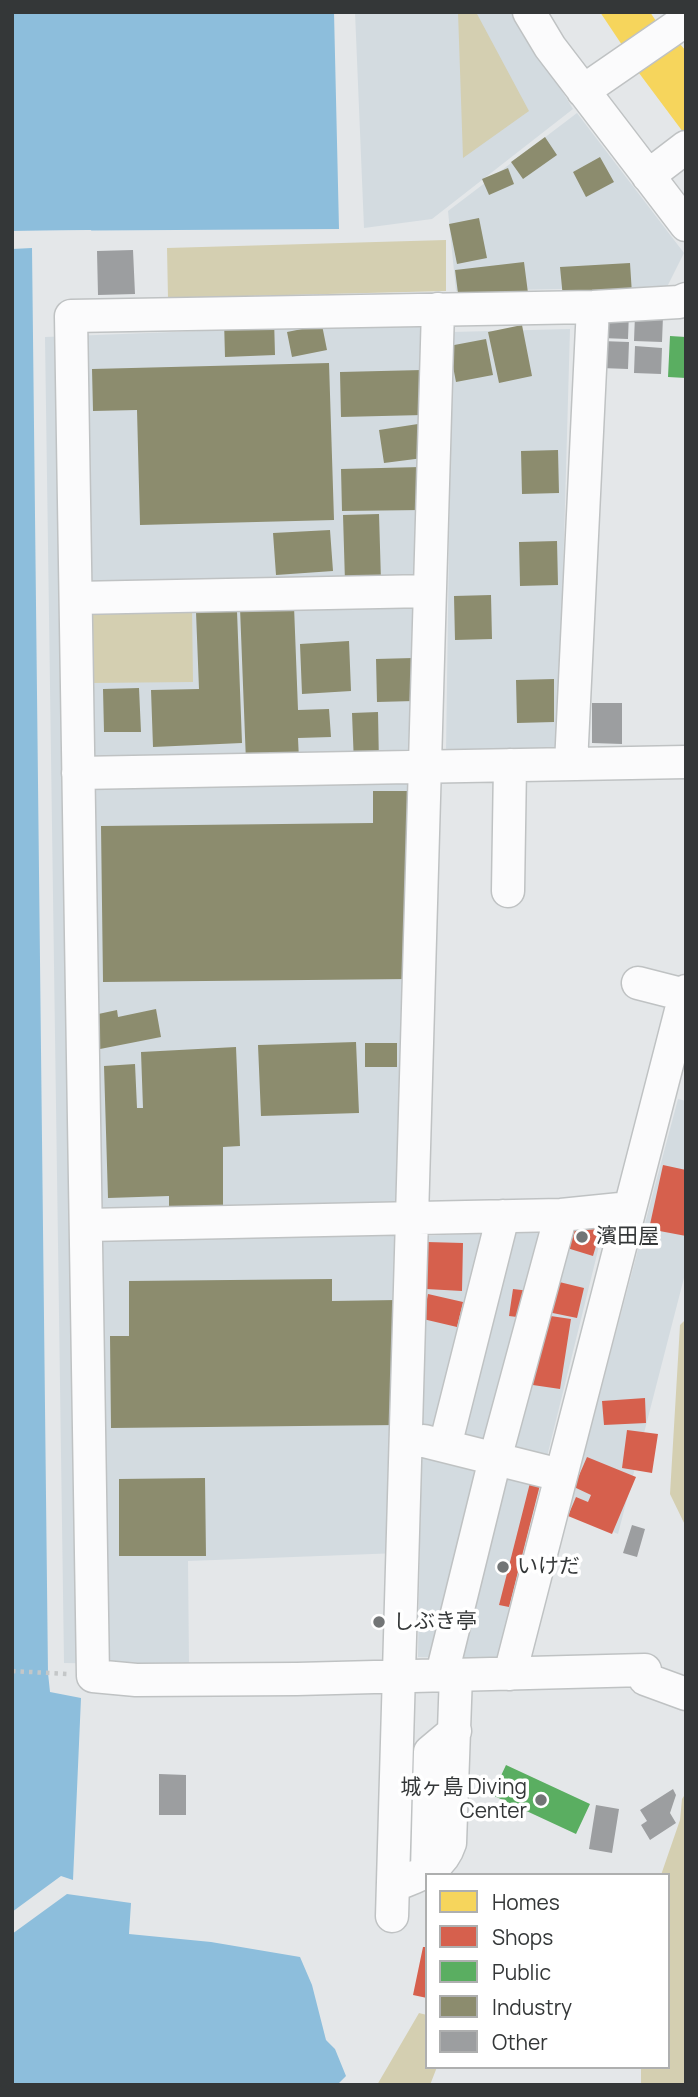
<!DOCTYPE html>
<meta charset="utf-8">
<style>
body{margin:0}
#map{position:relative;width:698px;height:2097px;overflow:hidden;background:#e4e7e9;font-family:Manrope,sans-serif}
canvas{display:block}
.frame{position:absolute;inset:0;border:14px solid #343738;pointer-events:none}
.legend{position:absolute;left:425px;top:1873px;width:245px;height:196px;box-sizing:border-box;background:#fff;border:2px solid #aeafaf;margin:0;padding:9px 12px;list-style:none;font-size:21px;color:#343738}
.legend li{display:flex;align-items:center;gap:14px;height:35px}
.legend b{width:35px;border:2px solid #aeafaf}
</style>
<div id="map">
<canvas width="698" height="2097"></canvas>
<div class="frame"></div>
<ul class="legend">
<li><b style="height:19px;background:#f6d55c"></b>Homes</li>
<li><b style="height:19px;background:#d6604d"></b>Shops</li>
<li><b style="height:19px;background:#5aae61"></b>Public</li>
<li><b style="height:19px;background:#8c8c6e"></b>Industry</li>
<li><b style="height:19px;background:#9c9ea0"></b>Other</li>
</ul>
</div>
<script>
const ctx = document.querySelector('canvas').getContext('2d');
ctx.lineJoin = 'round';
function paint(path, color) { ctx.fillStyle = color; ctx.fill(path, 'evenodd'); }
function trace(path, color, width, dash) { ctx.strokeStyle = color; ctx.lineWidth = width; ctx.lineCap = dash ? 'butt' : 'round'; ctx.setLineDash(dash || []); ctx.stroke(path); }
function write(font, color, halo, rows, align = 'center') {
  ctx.font = font + ' Manrope,"Noto Sans JP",sans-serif'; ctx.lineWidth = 7; ctx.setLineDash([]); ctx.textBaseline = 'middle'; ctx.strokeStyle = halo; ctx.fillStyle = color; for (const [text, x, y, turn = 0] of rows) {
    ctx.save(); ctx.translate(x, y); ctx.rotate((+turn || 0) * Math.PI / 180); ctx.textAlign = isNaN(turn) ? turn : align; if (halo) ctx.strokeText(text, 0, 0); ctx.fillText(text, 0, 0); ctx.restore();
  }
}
paint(new Path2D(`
 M 355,12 L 514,12 L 573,109 L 432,219 L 364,228 Z
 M 577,113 L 684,253 L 667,287 L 456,291 L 448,211 Z
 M 431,322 L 399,1553 L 188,1561 L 189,1665 L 64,1663 L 45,337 Z
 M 570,329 L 558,752 L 446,751 L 452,332 Z
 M 678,1099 L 686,1101 L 686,1270 L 618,1534 L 568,1513 Z
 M 604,1226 L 497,1659 L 418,1657 L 425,1236 Z`), '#d3dbe0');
paint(new Path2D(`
 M 458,12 L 476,12 L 529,111 L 463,158 Z
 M 446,240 L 446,291 L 168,298 L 167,248 Z
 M 192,608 L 193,682 L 90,683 L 89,610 Z
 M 686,1319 L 686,1527 L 670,1494 L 680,1325 Z
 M 686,1793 L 686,2085 L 641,2085 L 641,2067 L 668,2067 L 668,1875 L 661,1875 L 680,1820 L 682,1799 Z
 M 419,2013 L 427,2015 L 427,2067 L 437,2067 L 430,2085 L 377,2085 Z`), '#d4cfb1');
paint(new Path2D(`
 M 12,12 L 334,12 L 339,229 L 12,231 Z
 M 32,248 L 48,1673 L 50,1692 L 81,1698 L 73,1880 L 61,1876 L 12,1912 L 12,249 Z
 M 67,1894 L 131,1903 L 129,1934 L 211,1942 L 300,1957 L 312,1985 L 326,2040 L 335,2049 L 346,2076 L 337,2085 L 12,2085 L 12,1934 Z`), '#8dbedc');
paint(new Path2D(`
 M 91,230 L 92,234 L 12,234 L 12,231 Z`), '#e4e7e9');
paint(new Path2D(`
 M 600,12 L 650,12 L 656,21 L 622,45 Z
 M 679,43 L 686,51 L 686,136 L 639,73 Z`), '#f6d55c');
paint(new Path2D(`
 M 663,1165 L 686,1170 L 686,1236 L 649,1229 Z
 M 601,1229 L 593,1256 L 567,1248 L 567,1230 Z
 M 427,1242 L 463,1243 L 462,1291 L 426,1289 Z
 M 551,1280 L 584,1288 L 577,1318 L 543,1311 Z
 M 513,1289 L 530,1291 L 525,1318 L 509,1316 Z
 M 428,1294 L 463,1302 L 457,1327 L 423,1319 Z
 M 537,1314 L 571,1319 L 560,1389 L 526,1384 Z
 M 645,1398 L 646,1423 L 604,1425 L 602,1401 Z
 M 627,1430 L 658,1434 L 652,1473 L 622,1468 Z
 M 587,1457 L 636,1477 L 612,1534 L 568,1516 L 576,1497 L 588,1502 L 591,1495 L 574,1487 Z
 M 532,1475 L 542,1477 L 509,1607 L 499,1605 Z
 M 423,1947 L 427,1947 L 427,1998 L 413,1995 Z`), '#d6604d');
paint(new Path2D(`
 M 670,336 L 686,337 L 686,378 L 668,377 Z
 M 506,1765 L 590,1804 L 576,1834 L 492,1795 Z`), '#5aae61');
paint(new Path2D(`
 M 545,137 L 557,155 L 523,179 L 511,162 Z
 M 600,157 L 614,182 L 586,197 L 573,172 Z
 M 508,168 L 514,184 L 489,195 L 482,179 Z
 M 479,218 L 487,258 L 457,264 L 449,224 Z
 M 524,262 L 528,293 L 459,301 L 455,270 Z
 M 630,263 L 632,294 L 563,298 L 560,267 Z
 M 274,318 L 275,355 L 225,357 L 224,320 Z
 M 322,325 L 327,350 L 292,357 L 287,332 Z
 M 522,325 L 532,376 L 499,383 L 488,332 Z
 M 486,339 L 493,375 L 456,382 L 449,346 Z
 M 329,363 L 334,520 L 140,525 L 137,410 L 93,411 L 92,369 Z
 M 422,370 L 423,415 L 341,417 L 340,372 Z
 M 418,424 L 423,458 L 384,463 L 379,430 Z
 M 558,450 L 559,493 L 522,494 L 521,451 Z
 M 421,467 L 422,510 L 342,511 L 341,469 Z
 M 379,514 L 381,581 L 345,582 L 343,515 Z
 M 330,530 L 333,571 L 276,575 L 273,533 Z
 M 557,541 L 558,585 L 520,586 L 519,542 Z
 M 491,595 L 492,639 L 455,640 L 454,596 Z
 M 294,606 L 298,710 L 329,709 L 331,737 L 298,738 L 299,760 L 246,762 L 240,608 Z
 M 237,611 L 242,743 L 153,747 L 151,690 L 199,689 L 196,612 Z
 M 349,641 L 351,691 L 302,694 L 300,644 Z
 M 413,658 L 414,701 L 377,702 L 376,659 Z
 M 554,679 L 554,722 L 517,723 L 516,680 Z
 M 139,688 L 141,732 L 104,732 L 103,689 Z
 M 378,712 L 379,764 L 354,764 L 352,713 Z
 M 373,791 L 408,791 L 410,979 L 103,982 L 101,826 L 373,823 Z
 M 156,1009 L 161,1037 L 95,1050 L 89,1016 L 117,1010 L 118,1017 Z
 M 356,1042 L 359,1113 L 261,1116 L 258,1045 Z
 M 365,1043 L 397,1043 L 397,1067 L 365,1067 Z
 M 236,1047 L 240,1146 L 223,1147 L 223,1211 L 169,1211 L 169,1196 L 108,1198 L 104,1066 L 135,1064 L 137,1108 L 143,1108 L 141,1052 Z
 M 332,1279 L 332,1301 L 397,1300 L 398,1425 L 111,1428 L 110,1336 L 129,1336 L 129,1281 Z
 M 205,1478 L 206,1556 L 119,1556 L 119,1479 Z`), '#8c8c6e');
paint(new Path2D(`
 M 133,250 L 135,294 L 98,295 L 97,251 Z
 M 602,311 L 629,312 L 628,339 L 601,338 Z
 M 635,315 L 663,316 L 662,342 L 634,341 Z
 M 601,341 L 629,342 L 628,369 L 601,368 Z
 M 635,346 L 662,348 L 661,374 L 634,373 Z
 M 592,703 L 622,703 L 622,744 L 592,743 Z
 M 632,1525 L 645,1529 L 637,1557 L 623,1553 Z
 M 159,1774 L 186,1775 L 186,1815 L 159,1815 Z
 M 673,1789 L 676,1795 L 670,1813 L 676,1823 L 650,1840 L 641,1825 L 647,1821 L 640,1810 Z
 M 596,1805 L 619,1809 L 612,1853 L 589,1849 Z`), '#9c9ea0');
const minor = new Path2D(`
 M 529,12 L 550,47 L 686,225
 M 583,91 L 686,20
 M 648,176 L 686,147
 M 686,299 L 679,302 L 593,307 L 71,316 L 93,1676 L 136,1680 L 297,1679 L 645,1670 L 645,1679 L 686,1694
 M 76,598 L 429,591
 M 571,764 L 593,307
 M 78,773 L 686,762
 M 508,891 L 510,765
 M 638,983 L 685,995
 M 87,1225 L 561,1215 L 630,1208
 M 424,1441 L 560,1475
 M 445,1446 L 503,1216
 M 442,1674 L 495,1459 L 561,1215
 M 510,1674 L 686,991
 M 427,1871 L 430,1752 L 455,1731
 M 393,1886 C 418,1875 441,1871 450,1843 L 456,1674
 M 392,1916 L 438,309`);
trace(minor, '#bfc2c3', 35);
trace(new Path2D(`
 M 12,1671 L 67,1674`), '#c4c7c8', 4.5, [3.5, 5]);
trace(minor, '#fbfbfc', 32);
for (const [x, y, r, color] of [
 [582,1237,7,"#727576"],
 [503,1567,7,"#727576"],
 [379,1622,7,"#727576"],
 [541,1800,7,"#727576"]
]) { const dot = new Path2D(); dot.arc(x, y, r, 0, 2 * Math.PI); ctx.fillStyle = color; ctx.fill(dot); trace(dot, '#fff', 2.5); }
write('21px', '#343738', '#fff', [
 ["濱田屋",596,1237],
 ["いけだ",517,1567],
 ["しぶき亭",393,1622],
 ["城ヶ島 Diving",527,1788,"right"],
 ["Center",527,1812,"right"]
], 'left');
</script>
